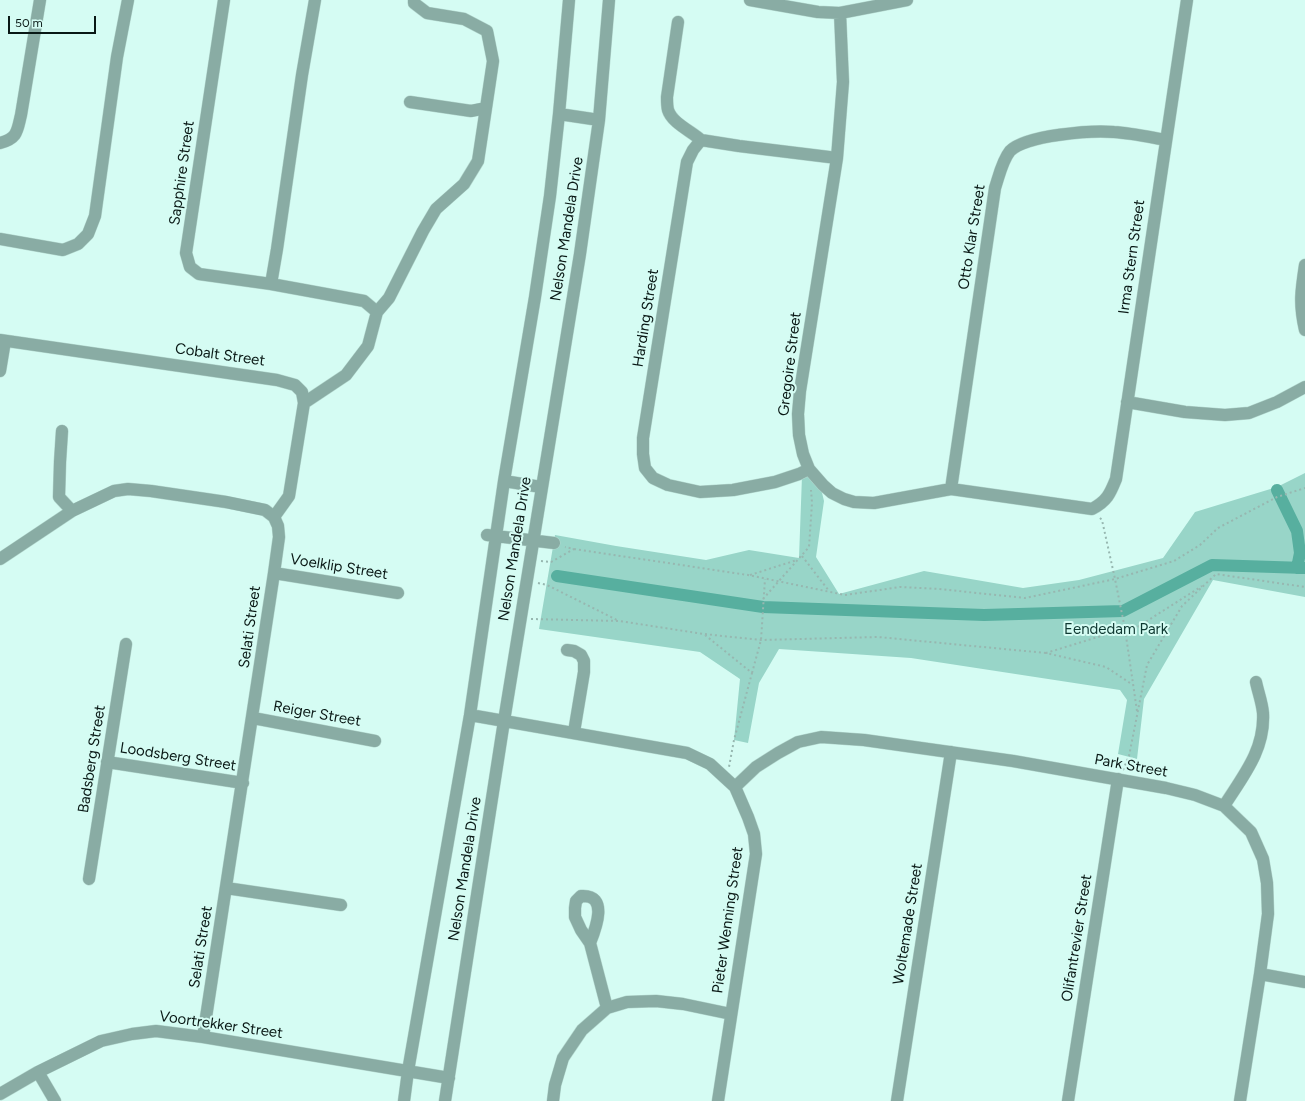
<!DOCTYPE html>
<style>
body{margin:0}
#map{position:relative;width:1305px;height:1101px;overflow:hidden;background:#d5fcf3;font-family:Figtree,sans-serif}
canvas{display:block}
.scale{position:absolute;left:8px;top:16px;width:88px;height:18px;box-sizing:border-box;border:2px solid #091815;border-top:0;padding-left:5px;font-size:12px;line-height:14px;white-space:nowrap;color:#091815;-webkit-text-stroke:3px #d5fcf3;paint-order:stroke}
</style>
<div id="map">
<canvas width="1305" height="1101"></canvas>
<div class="scale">50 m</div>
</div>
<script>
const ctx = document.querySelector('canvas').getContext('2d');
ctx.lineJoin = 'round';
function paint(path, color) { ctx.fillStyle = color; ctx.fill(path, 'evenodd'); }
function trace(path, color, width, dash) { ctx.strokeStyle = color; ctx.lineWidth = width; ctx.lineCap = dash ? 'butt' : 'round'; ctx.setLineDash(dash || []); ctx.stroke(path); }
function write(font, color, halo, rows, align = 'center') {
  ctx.font = font + ' Figtree,sans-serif'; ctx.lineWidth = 4; ctx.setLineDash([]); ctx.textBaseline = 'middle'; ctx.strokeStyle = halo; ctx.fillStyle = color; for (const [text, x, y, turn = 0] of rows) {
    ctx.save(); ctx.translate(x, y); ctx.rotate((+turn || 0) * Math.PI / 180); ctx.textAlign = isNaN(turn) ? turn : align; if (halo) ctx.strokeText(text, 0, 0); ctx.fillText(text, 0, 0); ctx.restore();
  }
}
paint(new Path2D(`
 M 1305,473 L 1305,597 L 1213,580 L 1144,699 L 1137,759 L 1118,754 L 1127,700 L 1120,690 L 911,658 L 779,649 L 759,683 L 748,743 L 734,740 L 740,679 L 700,652 L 539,629 L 555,535 L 616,546 L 706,560 L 749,550 L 799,558 L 802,476 L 818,476 L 824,501 L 816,557 L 839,594 L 924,571 L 1023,588 L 1079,580 L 1163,558 L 1195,512 L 1277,487 Z`), '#98d5c8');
trace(new Path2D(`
 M 1277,490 L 1297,531 L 1300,553 L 1297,568
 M 557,576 L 763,607 L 984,615 L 1123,611 L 1212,565 L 1305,568`), '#57af9f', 12);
const minor = new Path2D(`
 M 224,0 L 186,253 L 190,267 L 199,274 L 271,284 L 364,301 L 377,312
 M 750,0 L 818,12 L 840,13 L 907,0
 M 840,13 L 843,82 L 837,158 L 800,391 L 798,414 L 799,435 L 803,454 L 809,469 L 823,485 L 832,493 L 844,499 L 854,502 L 874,503 L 951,489 L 1092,509 C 1107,501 1110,494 1116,479 L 1187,0
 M 678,22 L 667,97 C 667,101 667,106 668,110 C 672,123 691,131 701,140
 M 410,102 L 471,111 L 486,108 L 493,61 L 487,31 L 464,19 L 427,13 L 414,3 L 414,0
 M 559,114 L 599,120
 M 0,143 C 18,138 17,131 21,115 L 40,0
 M 0,239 L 63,250 L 78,244 L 88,234 L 95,216 L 117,57 L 128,0
 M 1305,265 C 1301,291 1299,304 1305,330
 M 271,284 L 277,249 L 302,75 L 315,0
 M 0,340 L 277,380 L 295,385 L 302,392 L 304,403 L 289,496 L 274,517
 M 0,371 L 5,341
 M 1127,402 L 1185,412 L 1225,415 L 1249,413 L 1277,402 L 1305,387
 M 304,403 L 346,375 L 368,346 L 377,312 L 389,298 L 423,231 L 436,209 L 464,184 L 478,161 L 486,108
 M 62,431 L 60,462 L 59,497 L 72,511
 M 809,469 L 799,474 L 775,482 L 733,490 L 700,492 L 668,485 L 653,478 L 645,468 L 643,454 L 643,438 L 687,162 L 693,150 L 701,140 L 739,146 L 837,158
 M 504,481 L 541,487
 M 951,489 L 995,188 C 999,176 1002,161 1010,151 C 1026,135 1092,130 1114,132 C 1131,133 1149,137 1166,140
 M 487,535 L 554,543
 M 0,559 L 72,511 L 114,491 L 128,489 L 151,491 L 226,502 L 265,510 L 274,517 L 278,526 L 279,537 L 274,573 L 203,1037
 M 274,573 L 398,593
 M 567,650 L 574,651 L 581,655 L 584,661 L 584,672 L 574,732
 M 470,715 L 687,753 L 710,764 L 735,787 L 748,817 L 754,834 L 756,854 L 718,1101
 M 253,718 L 375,741
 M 107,762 L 243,783
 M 735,787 L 756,767 L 778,753 L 798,742 L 821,737 L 864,740 L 1013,761 L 1166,788 L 1195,795 L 1224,806 L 1251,832 L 1263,859 L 1267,883 L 1268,914 L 1260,974 L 1240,1101
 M 1224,806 C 1243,776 1265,750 1263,713 C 1262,702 1258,692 1256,682
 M 89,879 L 126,644
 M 226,888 L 341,905
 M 590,943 C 596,928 609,894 581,896 L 576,901 L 575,908 L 575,917 L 581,930 L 590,943 L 607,1008
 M 1260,974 L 1305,982
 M 38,1072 L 55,1101
 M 0,1094 L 38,1072 L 101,1041 L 132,1034 L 156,1031 L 203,1037 L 449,1078
 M 404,1101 L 408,1071 L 470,715 L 504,481 L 535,297 L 550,196 L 559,114 L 569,0
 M 445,1101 L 504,721 L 580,254 L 599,120 L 609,0
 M 553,1101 L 555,1085 L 563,1058 L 582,1030 L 607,1008 L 627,1002 L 656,1001 L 683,1004 L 731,1014
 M 897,1101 L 951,752
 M 1068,1101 L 1118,779`);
trace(minor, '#b4d8cf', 13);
trace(new Path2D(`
 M 1100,518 L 1102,520 L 1115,579 L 1125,629 L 1137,711
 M 574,549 L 748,575 L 845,595 L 900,587 L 939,589 L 1025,598 L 1115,579 L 1174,561 L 1200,545 L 1218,528 L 1277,497 L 1305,488
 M 802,556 L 829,591
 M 541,561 L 551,562 L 574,549 L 565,547
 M 750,575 L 797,560
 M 538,583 L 547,585 L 617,620
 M 763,599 L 809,547 L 812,503 L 811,490
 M 531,619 L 619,621 L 704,634 L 761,640 L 878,637 L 1046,653
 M 1124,629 L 1046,653 L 1106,667 L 1133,685
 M 705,635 L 752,673 L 734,740 L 729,767
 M 1125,635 L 1202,586
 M 752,673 L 761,640 L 765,579
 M 1123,770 L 1129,756 L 1147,665 L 1182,606 L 1216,574 L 1305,587`), '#97b7b0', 2, [2, 3]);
trace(minor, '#89aca4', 12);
write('15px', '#091815', '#d5fcf3', [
 ["Sapphire Street",182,173,-82],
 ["Nelson Mandela Drive",567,229,-81],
 ["Otto Klar Street",972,237,-81],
 ["Irma Stern Street",1132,257,-82],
 ["Harding Street",646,318,-81],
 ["Cobalt Street",220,355,8],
 ["Gregoire Street",790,364,-83],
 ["Nelson Mandela Drive",515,549,-81],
 ["Voelklip Street",339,567,9],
 ["Selati Street",250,627,-82],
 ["Reiger Street",317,714,10],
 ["Loodsberg Street",178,757,9],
 ["Badsberg Street",92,759,-81],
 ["Park Street",1131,766,10],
 ["Nelson Mandela Drive",465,869,-81],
 ["Pieter Wenning Street",728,920,-82],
 ["Woltemade Street",908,924,-81],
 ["Olifantrevier Street",1077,938,-81],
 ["Selati Street",201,947,-81],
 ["Voortrekker Street",221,1025,8]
]);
write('15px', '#0e3831', '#d5fcf3', [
 ["Eendedam Park",1116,630]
]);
</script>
